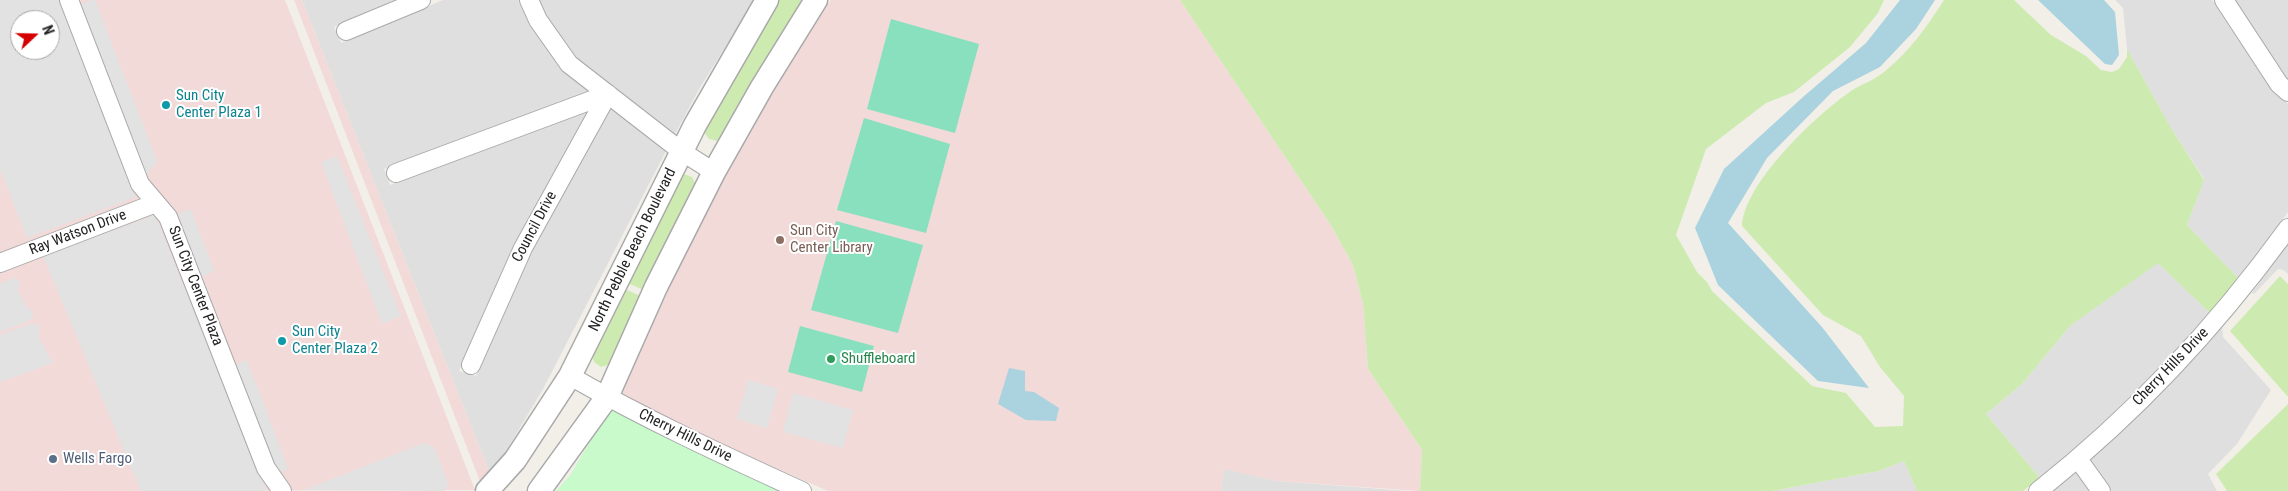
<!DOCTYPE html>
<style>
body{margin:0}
#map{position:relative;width:2288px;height:491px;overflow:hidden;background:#f2efe9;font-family:"Roboto Condensed",sans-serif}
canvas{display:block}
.north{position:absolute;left:10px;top:10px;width:50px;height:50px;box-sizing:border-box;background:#fff;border:1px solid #a7a7a7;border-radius:50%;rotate:69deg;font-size:14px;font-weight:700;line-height:20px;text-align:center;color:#222}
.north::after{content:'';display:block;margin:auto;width:18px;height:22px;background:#d40000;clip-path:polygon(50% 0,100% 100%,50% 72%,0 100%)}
</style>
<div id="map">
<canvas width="2288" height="491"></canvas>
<div class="north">N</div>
</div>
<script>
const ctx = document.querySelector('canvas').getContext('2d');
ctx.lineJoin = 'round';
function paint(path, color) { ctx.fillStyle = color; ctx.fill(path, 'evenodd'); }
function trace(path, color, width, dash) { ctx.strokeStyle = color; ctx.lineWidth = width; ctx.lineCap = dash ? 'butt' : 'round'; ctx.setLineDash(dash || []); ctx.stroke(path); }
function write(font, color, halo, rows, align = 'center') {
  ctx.font = font + ' "Roboto Condensed",sans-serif'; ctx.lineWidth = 4; ctx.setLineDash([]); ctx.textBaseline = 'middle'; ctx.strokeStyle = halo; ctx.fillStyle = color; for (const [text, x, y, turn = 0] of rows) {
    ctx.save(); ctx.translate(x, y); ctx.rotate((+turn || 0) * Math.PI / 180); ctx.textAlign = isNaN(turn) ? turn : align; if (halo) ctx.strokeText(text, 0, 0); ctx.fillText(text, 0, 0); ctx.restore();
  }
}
paint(new Path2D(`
 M 302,0 L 398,0 L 334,27 L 341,43 L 443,0 L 518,0 L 530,25 L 561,69 L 589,91 L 384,169 L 390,185 L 588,110 L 514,244 L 459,371 L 476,376 L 531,251 L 611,107 L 666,151 L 543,389 L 496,468 L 490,474 Z
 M 539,0 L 755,0 L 699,89 L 675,134 L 576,58 L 546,16 Z
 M 2115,0 L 2212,0 L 2271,89 L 2288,104 L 2288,212 L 2239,279 L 2187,225 L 2204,179 L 2171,128 L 2127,49 L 2123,8 Z
 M 2235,0 L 2288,0 L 2288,80 L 2286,79 Z
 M 2288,243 L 2288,274 L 2283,270 L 2278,269 L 2254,294 L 2252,293 Z
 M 2158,262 L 2210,313 L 2171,357 L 2072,453 L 2040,478 L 1986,414 L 2022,384 L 2070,326 Z
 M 2222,325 L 2223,337 L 2271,390 L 2237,444 L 2208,474 L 2217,491 L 2112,491 L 2090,460 L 2185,368 Z
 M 1904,461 L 1917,491 L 1772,491 L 1879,471 Z
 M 1224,468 L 1277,481 L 1408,491 L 1221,491 Z
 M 2076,472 L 2089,491 L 2052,491 Z`), '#e0dfdf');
paint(new Path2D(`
 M 0,0 L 285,0 L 475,490 L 0,491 ZM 20,20 L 50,20 L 50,50 L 20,50 Z
 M 294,0 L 302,0 L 490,474 L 481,484 Z
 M 831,0 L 1180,0 L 1332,227 L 1353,265 L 1363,304 L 1368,369 L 1422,450 L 1420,491 L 1277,481 L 1224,469 L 1221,491 L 828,491 L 714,441 L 619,393 L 723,176 L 785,69 Z`), '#f2dad9');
paint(new Path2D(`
 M 778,0 L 806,0 L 721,139 L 717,141 L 709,139 L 703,131 L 752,41 Z
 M 1180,0 L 1884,0 L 1878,13 L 1850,47 L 1794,92 L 1766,103 L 1706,149 L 1676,235 L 1697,272 L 1707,282 L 1712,291 L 1812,386 L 1846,393 L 1875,427 L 1903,426 L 1904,396 L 1880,367 L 1861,336 L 1823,315 L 1742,226 C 1744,183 1816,115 1851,91 C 1861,84 1875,80 1884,72 C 1909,52 1927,27 1944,0 L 2014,0 L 2051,35 L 2086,56 L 2101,70 L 2112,72 L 2119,69 L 2127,57 L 2127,49 L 2171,128 L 2204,180 L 2187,225 L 2239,279 L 2210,313 L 2158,263 L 2070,326 L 2022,384 L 1986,414 L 2040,478 L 2023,491 L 1917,491 L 1904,461 L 1879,471 L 1772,491 L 1420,491 L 1422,450 L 1368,369 L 1363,304 L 1353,265 L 1332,227 Z
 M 684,174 L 692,177 L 696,185 L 646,291 L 625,282 L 677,176 Z
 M 2280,276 L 2288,284 L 2288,397 L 2230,331 Z
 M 622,288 L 643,297 L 611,364 L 601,367 L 594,362 L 592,355 Z
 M 2288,404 L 2288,491 L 2227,491 L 2216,474 Z`), '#cdebb0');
paint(new Path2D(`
 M 609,408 L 664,437 L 780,491 L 556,491 L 571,474 Z`), '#c8facc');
paint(new Path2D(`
 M 891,19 L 979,44 L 955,133 L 867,109 Z
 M 864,118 L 950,144 L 926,233 L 837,210 Z
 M 836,221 L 923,245 L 898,333 L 811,310 Z
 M 800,326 L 874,346 L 862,392 L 788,372 Z`), '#88e0be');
paint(new Path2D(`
 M 0,0 L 59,0 L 136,197 L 27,238 L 0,169 ZM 20,20 L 50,20 L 50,50 L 20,50 Z
 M 92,0 L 95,0 L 157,161 L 146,176 L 80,4 Z
 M 337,156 L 401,316 L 382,324 L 321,162 Z
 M 191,209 L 214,271 L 201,277 L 178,213 Z
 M 155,215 L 266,490 L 264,491 L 141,491 L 43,256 Z
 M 14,278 L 20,281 L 18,291 L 26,306 L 32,311 L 33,316 L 29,321 L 0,332 L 0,284 Z
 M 30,324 L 39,324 L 39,338 L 53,363 L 0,382 L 0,335 Z
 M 247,360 L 288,469 L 275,474 L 235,365 Z
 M 748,380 L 778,389 L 767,428 L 737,419 Z
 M 793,393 L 853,410 L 843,448 L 783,432 Z
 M 424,443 L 434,447 L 448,484 L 445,491 L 304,490 Z`), '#e2e2e2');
paint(new Path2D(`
 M 1900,0 L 1935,0 L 1916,29 L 1880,67 L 1833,91 L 1767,158 L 1728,223 L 1822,327 L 1869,388 L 1818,381 L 1718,285 L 1695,228 L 1724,169 L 1803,97 L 1866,43 Z
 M 2038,0 L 2104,0 L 2115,12 L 2119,55 L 2112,65 L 2105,64 Z
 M 1009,368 L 1025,371 L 1025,391 L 1034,392 L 1059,408 L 1056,421 L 1026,420 L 998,404 Z`), '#aad3df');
const minor = new Path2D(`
 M 69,0 L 140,184 L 168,217 L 266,468 L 282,491
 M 529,0 L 538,20 L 569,64 L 681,151 L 714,172
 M 2224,0 L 2279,84 L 2288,92
 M 346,31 L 421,0
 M 396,173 L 608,94 L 523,248 L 471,365
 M 0,263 L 156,203
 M 570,376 C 645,419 723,455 802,491
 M 2078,459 L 2101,491
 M 2038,491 C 2133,416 2217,326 2288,228`);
const tertiary = new Path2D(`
 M 487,491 L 515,460 L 570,376 L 695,125 L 767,0
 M 539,491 L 607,397 L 656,287 L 714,172 L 762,87 L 816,0`);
trace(minor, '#a9a9a9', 20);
trace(tertiary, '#a9a9a9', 25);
trace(minor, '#fff', 18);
trace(tertiary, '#fff', 22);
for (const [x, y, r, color] of [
 [166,105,5,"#0f9aa8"],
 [780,240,5,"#8d6e63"],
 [282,341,5,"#0f9aa8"],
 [831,359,5,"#2e9e5b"],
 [53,459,5,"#5c6f8a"]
]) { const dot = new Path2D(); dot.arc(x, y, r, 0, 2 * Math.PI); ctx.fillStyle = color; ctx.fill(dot); trace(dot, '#fff', 2); }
write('15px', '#0d838f', '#fff', [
 ["Sun City",176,96],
 ["Center Plaza 1",176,113],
 ["Sun City",292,332],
 ["Center Plaza 2",292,349]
], 'left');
write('15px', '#222', '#fff', [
 ["Council Drive",535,227,-62],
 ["Ray Watson Drive",78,233,-21],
 ["North Pebble Beach Boulevard",633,250,-64],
 ["Sun City Center Plaza",195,286,69],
 ["Cherry Hills Drive",2171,367,-46],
 ["Cherry Hills Drive",685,436,26]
]);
write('15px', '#785e54', '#fff', [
 ["Sun City",790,231],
 ["Center Library",790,248]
], 'left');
write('15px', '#27864d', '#fff', [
 ["Shuffleboard",841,359]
], 'left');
write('15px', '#4e5e75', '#fff', [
 ["Wells Fargo",63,459]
], 'left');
</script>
